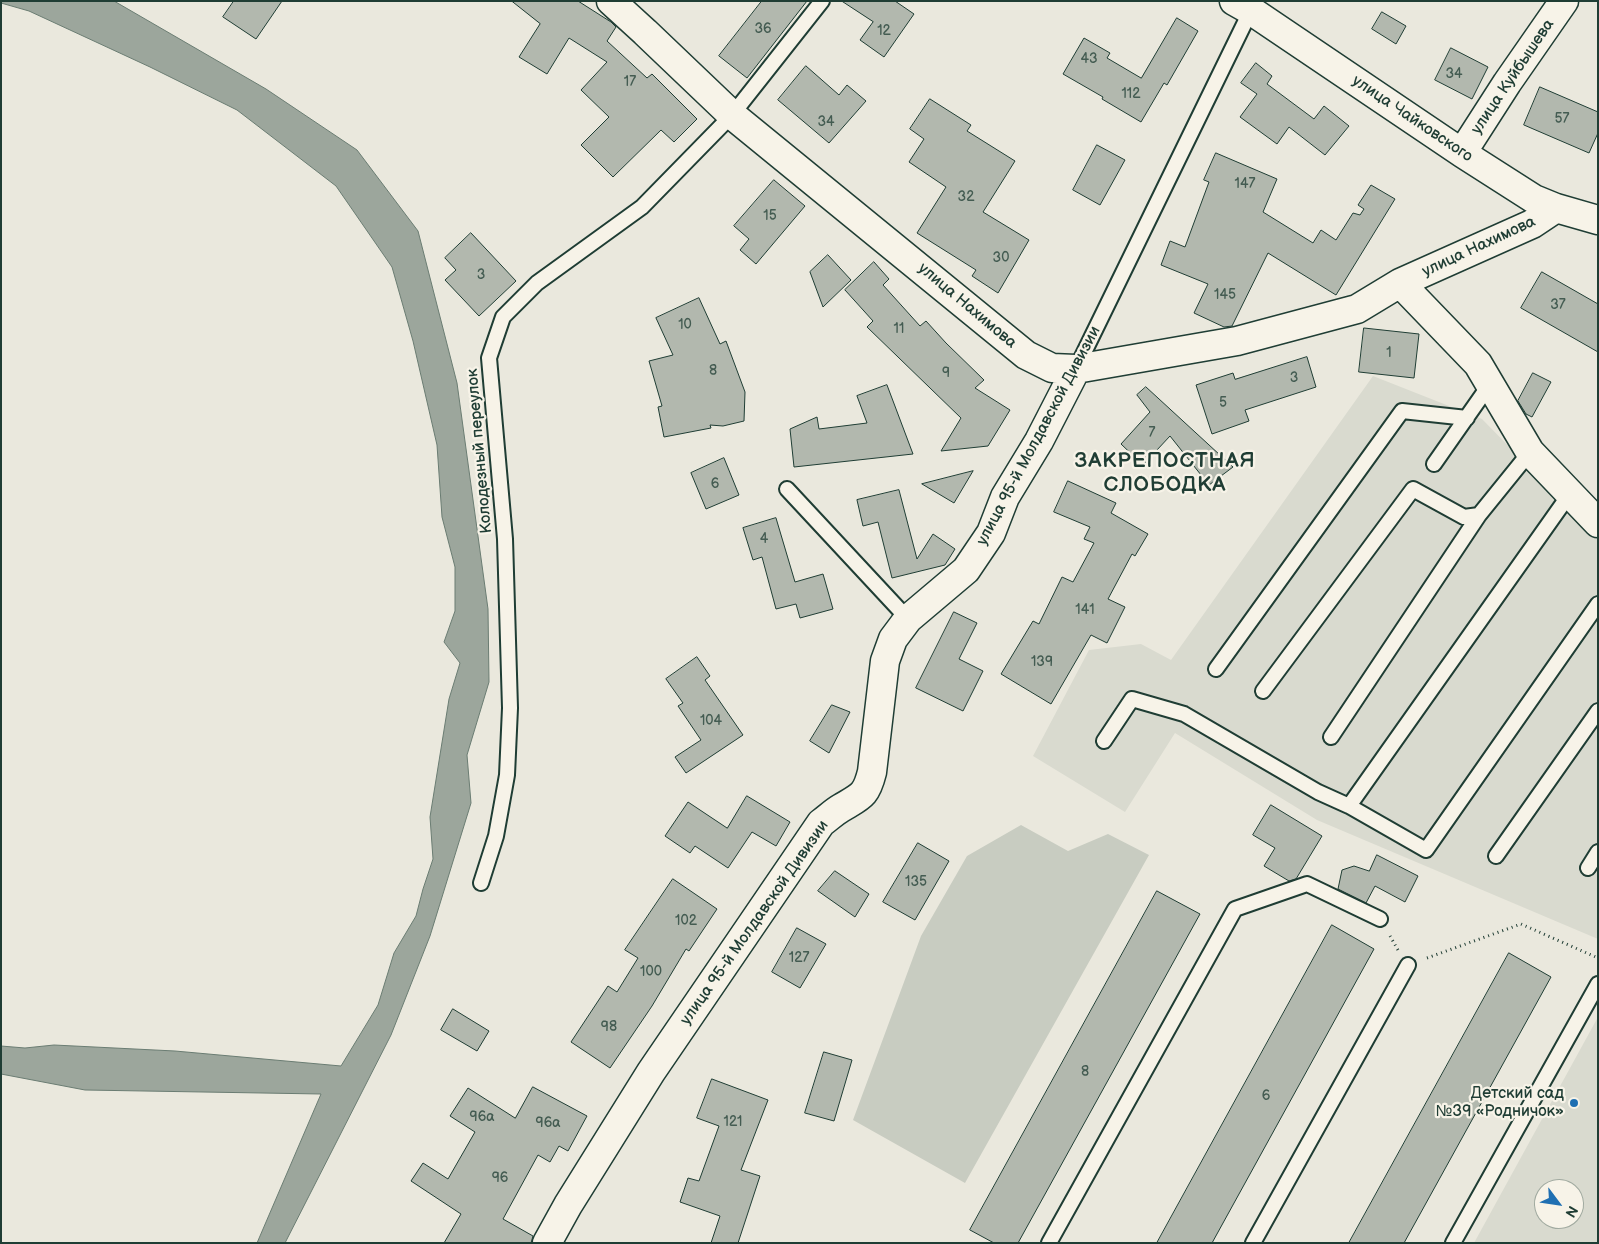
<!DOCTYPE html>
<meta charset="utf-8">
<style>
body{margin:0}
#map{position:relative;width:1599px;height:1244px;overflow:hidden;background:#eae8dd;font-family:"Balsamiq Sans",sans-serif}
canvas{display:block}
.frame{position:absolute;inset:0;border:2px solid #1f3d34;pointer-events:none}
.north{position:absolute;left:1534px;top:1179px;width:50px;height:50px;box-sizing:border-box;background:#f7f3e8;border:1px solid #a1aaa0;border-radius:50%;rotate:121deg;font-size:14px;font-weight:700;line-height:20px;text-align:center;color:#1f3d34}
.north::after{content:'';display:block;margin:auto;width:18px;height:22px;background:#1f6fb2;clip-path:polygon(50% 0,100% 100%,50% 72%,0 100%)}
</style>
<div id="map">
<canvas width="1599" height="1244"></canvas>
<div class="frame"></div>
<div class="north">N</div>
</div>
<script>
const ctx = document.querySelector('canvas').getContext('2d');
ctx.lineJoin = 'round';
function paint(path, color) { ctx.fillStyle = color; ctx.fill(path, 'evenodd'); }
function trace(path, color, width, dash) { ctx.strokeStyle = color; ctx.lineWidth = width; ctx.lineCap = dash ? 'butt' : 'round'; ctx.setLineDash(dash || []); ctx.stroke(path); }
function write(font, color, halo, rows, align = 'center') {
  ctx.font = font + ' "Balsamiq Sans",sans-serif'; ctx.lineWidth = 4.5; ctx.setLineDash([]); ctx.textBaseline = 'middle'; ctx.strokeStyle = halo; ctx.fillStyle = color; for (const [text, x, y, turn = 0] of rows) {
    ctx.save(); ctx.translate(x, y); ctx.rotate((+turn || 0) * Math.PI / 180); ctx.textAlign = isNaN(turn) ? turn : align; if (halo) ctx.strokeText(text, 0, 0); ctx.fillText(text, 0, 0); ctx.restore();
  }
}
paint(new Path2D(`
 M 1373,376 L 1482,419 L 1598,537 L 1598,939 L 1317,820 L 1175,733 L 1125,812 L 1033,756 L 1089,650 L 1141,644 L 1171,660 Z
 M 1598,1017 L 1598,1243 L 1474,1243 ZM 1544,1189 L 1574,1189 L 1574,1219 L 1544,1219 Z`), '#d9dacf');
paint(new Path2D(`
 M 1021,825 L 1068,851 L 1108,834 L 1149,855 L 965,1183 L 853,1120 L 921,936 L 967,856 Z`), '#c8ccc1');
const water = new Path2D(`
 M 1,1 L 114,1 L 266,89 L 357,150 L 418,231 L 457,383 L 488,609 L 489,682 L 467,755 L 471,803 L 430,936 L 391,1035 L 285,1243 L 257,1243 L 321,1094 L 85,1090 L 1,1074 L 1,1046 L 25,1048 L 54,1045 L 175,1051 L 341,1066 L 378,1005 L 394,953 L 416,916 L 423,889 L 433,859 L 430,817 L 449,699 L 460,663 L 444,642 L 455,611 L 455,567 L 442,517 L 437,445 L 413,341 L 392,267 L 336,186 L 237,110 L 150,67 L 29,11 L 1,3 Z`);
paint(water, '#9ca69c');
trace(water, '#6a7c72', 1);
const building = new Path2D(`
 M 234,1 L 282,1 L 256,39 L 223,17 Z
 M 512,1 L 578,1 L 611,22 L 616,27 L 607,41 L 647,78 L 652,74 L 697,119 L 674,142 L 661,130 L 613,177 L 581,145 L 609,117 L 581,90 L 607,62 L 569,38 L 547,74 L 519,57 L 540,24 Z
 M 762,1 L 807,1 L 747,78 L 719,56 Z
 M 842,1 L 895,1 L 914,14 L 884,57 L 860,40 L 873,22 Z
 M 1382,12 L 1406,26 L 1396,44 L 1372,29 Z
 M 1177,18 L 1198,31 L 1167,85 L 1164,83 L 1141,122 L 1102,99 L 1103,97 L 1063,74 L 1084,38 L 1110,53 L 1107,58 L 1141,78 Z
 M 1451,48 L 1488,67 L 1472,99 L 1435,80 Z
 M 1256,63 L 1272,76 L 1267,84 L 1314,119 L 1324,106 L 1349,126 L 1325,155 L 1289,127 L 1277,144 L 1240,117 L 1257,94 L 1241,83 Z
 M 806,66 L 839,95 L 847,85 L 866,101 L 829,143 L 778,100 Z
 M 1540,87 L 1598,112 L 1598,133 L 1589,153 L 1524,125 Z
 M 930,99 L 971,125 L 967,131 L 1015,161 L 983,212 L 1029,240 L 998,293 L 972,276 L 976,270 L 917,233 L 946,187 L 909,162 L 924,139 L 910,129 Z
 M 1097,145 L 1125,160 L 1100,205 L 1073,190 Z
 M 1216,153 L 1277,179 L 1263,212 L 1313,243 L 1321,230 L 1336,240 L 1353,213 L 1360,215 L 1364,209 L 1358,205 L 1371,185 L 1395,199 L 1336,295 L 1268,253 L 1232,326 L 1224,327 L 1194,313 L 1208,284 L 1161,265 L 1170,241 L 1185,247 L 1209,182 L 1204,180 Z
 M 774,180 L 805,206 L 756,264 L 740,250 L 749,239 L 734,226 Z
 M 471,233 L 516,281 L 479,316 L 445,280 L 456,270 L 445,258 Z
 M 828,255 L 851,280 L 823,307 L 810,272 Z
 M 874,262 L 889,279 L 883,285 L 920,326 L 926,321 L 946,343 L 984,380 L 975,388 L 1010,410 L 988,446 L 941,451 L 961,418 L 867,327 L 873,321 L 845,290 Z
 M 1542,272 L 1598,304 L 1598,352 L 1521,308 Z
 M 699,298 L 720,344 L 726,341 L 745,392 L 744,421 L 723,426 L 710,425 L 711,428 L 664,437 L 658,407 L 662,406 L 649,361 L 673,355 L 656,318 Z
 M 1364,328 L 1419,334 L 1414,378 L 1359,372 Z
 M 1307,357 L 1316,387 L 1245,410 L 1249,421 L 1212,434 L 1196,385 L 1233,373 L 1235,379 Z
 M 1533,373 L 1551,382 L 1532,417 L 1526,414 L 1518,401 Z
 M 887,385 L 913,454 L 794,467 L 790,429 L 817,417 L 819,429 L 867,423 L 857,396 Z
 M 1146,387 L 1233,467 L 1209,485 L 1170,436 L 1143,465 L 1121,444 L 1150,412 L 1137,395 Z
 M 724,458 L 739,495 L 706,509 L 691,473 Z
 M 973,471 L 954,503 L 922,484 Z
 M 1068,481 L 1116,503 L 1111,513 L 1148,534 L 1135,556 L 1132,554 L 1108,599 L 1125,607 L 1107,643 L 1091,635 L 1051,704 L 1001,674 L 1033,621 L 1039,624 L 1062,577 L 1073,582 L 1094,543 L 1084,539 L 1090,527 L 1054,512 Z
 M 899,490 L 917,559 L 933,534 L 955,549 L 945,565 L 892,578 L 878,522 L 863,526 L 857,500 Z
 M 776,518 L 795,582 L 823,574 L 833,609 L 800,618 L 796,604 L 776,609 L 762,557 L 753,560 L 743,528 Z
 M 954,612 L 977,623 L 959,659 L 983,671 L 963,711 L 916,688 Z
 M 697,657 L 710,676 L 705,680 L 743,735 L 686,773 L 675,757 L 701,740 L 678,706 L 683,703 L 666,679 Z
 M 832,705 L 850,712 L 829,753 L 810,741 Z
 M 747,796 L 790,822 L 776,846 L 752,832 L 728,868 L 695,846 L 690,853 L 665,836 L 688,802 L 727,828 Z
 M 1271,805 L 1322,836 L 1296,879 L 1289,881 L 1264,866 L 1275,848 L 1253,835 Z
 M 918,843 L 949,861 L 915,920 L 883,902 Z
 M 1377,855 L 1418,876 L 1405,902 L 1375,886 L 1366,903 L 1338,889 L 1342,870 L 1354,866 L 1369,871 Z
 M 835,871 L 869,894 L 855,917 L 818,891 Z
 M 673,879 L 717,909 L 689,951 L 686,949 L 652,1006 L 610,1068 L 571,1042 L 608,986 L 617,992 L 638,958 L 625,950 Z
 M 1157,891 L 1200,914 L 1018,1243 L 994,1243 L 970,1230 Z
 M 1332,925 L 1374,949 L 1212,1243 L 1157,1243 Z
 M 797,928 L 826,944 L 800,988 L 772,972 Z
 M 1509,953 L 1551,977 L 1404,1243 L 1349,1243 Z
 M 453,1009 L 489,1031 L 477,1051 L 441,1030 Z
 M 824,1052 L 852,1060 L 834,1121 L 805,1113 Z
 M 712,1079 L 768,1100 L 741,1170 L 760,1176 L 738,1243 L 711,1243 L 720,1216 L 680,1202 L 688,1178 L 699,1181 L 719,1126 L 697,1118 Z
 M 533,1087 L 587,1116 L 568,1151 L 559,1146 L 550,1162 L 538,1155 L 503,1219 L 533,1236 L 531,1243 L 444,1243 L 461,1214 L 411,1181 L 423,1163 L 448,1179 L 475,1132 L 450,1116 L 468,1088 L 515,1118 Z`);
paint(building, '#b2b8ae');
trace(building, '#1f3d34', 1);
const service = new Path2D(`
 M 1076,369 L 1252,8
 M 1434,464 L 1490,384
 M 787,489 L 908,619
 M 1216,669 L 1402,411 L 1467,418
 M 1263,691 L 1413,489 L 1464,517 L 1479,515 L 1530,452
 M 1331,737 L 1479,515
 M 1104,741 L 1132,699 L 1184,714 L 1318,792 L 1349,806 L 1426,850 L 1598,604
 M 1349,806 L 1569,495
 M 1496,856 L 1598,711
 M 1588,868 L 1598,852
 M 481,883 L 496,836 L 507,775 L 510,708 L 505,539 L 489,358 L 503,317 L 537,283 L 642,207 L 732,115 L 822,1
 M 1049,1243 L 1235,909 L 1307,884 L 1380,919
 M 1253,1243 L 1408,965
 M 1453,1243 L 1598,984`);
const minor = new Path2D(`
 M 611,1 L 645,32 L 732,115 L 1026,355 L 1052,368 L 1076,369 L 1237,341 L 1357,309 L 1400,283 L 1532,224 L 1556,208
 M 1234,1 L 1250,10 L 1462,153 L 1534,199 L 1556,208 L 1598,220
 M 1462,153 L 1507,83 L 1564,1
 M 1400,283 L 1478,364 L 1530,452 L 1598,523
 M 547,1243 L 568,1205 L 651,1072 L 821,823 C 828,818 834,812 841,808 C 861,796 866,796 872,772 L 885,661 L 893,639 L 908,619 L 966,570 L 991,533 L 1005,497 L 1039,441 L 1076,369`);
trace(service, '#1f3d34', 18);
trace(minor, '#1f3d34', 31);
trace(new Path2D(`
 M 1390,936 L 1398,950
 M 1427,958 L 1521,924 L 1598,958`), '#1f3d34', 3, [1, 4]);
trace(service, '#f7f3e8', 14);
trace(minor, '#f7f3e8', 28);
for (const [x, y, r, color] of [
 [1574,1103,5,"#1f6fb2"]
]) { const dot = new Path2D(); dot.arc(x, y, r, 0, 2 * Math.PI); ctx.fillStyle = color; ctx.fill(dot); trace(dot, '#f7f3e8', 2); }
write('14px', '#445c52', null, [
 ["36",763,29],
 ["12",884,31],
 ["43",1089,59],
 ["34",1454,74],
 ["17",630,82],
 ["112",1131,94],
 ["57",1562,119],
 ["34",826,122],
 ["147",1245,184],
 ["32",966,197],
 ["15",770,216],
 ["30",1001,258],
 ["3",481,275],
 ["145",1225,295],
 ["37",1558,305],
 ["10",685,325],
 ["11",899,329],
 ["1",1389,353],
 ["8",713,371],
 ["9",946,373],
 ["3",1294,378],
 ["5",1223,403],
 ["7",1152,433],
 ["6",715,484],
 ["4",764,539],
 ["141",1085,610],
 ["139",1042,662],
 ["104",711,721],
 ["135",916,882],
 ["102",686,921],
 ["127",799,958],
 ["100",651,972],
 ["98",609,1027],
 ["8",1085,1072],
 ["6",1266,1096],
 ["96а",482,1117],
 ["121",733,1122],
 ["96а",548,1123],
 ["96",500,1178]
]);
write('16px', '#1f3d34', '#f7f3e8', [
 ["улица Куйбышева",1513,77,-56],
 ["улица Чайковского",1412,119,34],
 ["улица Нахимова",1479,247,-25],
 ["улица Нахимова",967,306,40],
 ["улица 95-й Молдавской Дивизии",1039,436,-62],
 ["Колодезный переулок",480,451,-95],
 ["улица 95-й Молдавской Дивизии",755,923,-55]
]);
write('16px', '#1f3d34', '#f7f3e8', [
 ["Детский сад",1564,1094],
 ["№39 «Родничок»",1564,1112]
], 'right');
ctx.letterSpacing = '1px';
write('bold 21px', '#1f3d34', '#f7f3e8', [
 ["ЗАКРЕПОСТНАЯ",1165,462],
 ["СЛОБОДКА",1165,486]
]);
ctx.letterSpacing = '0px';
</script>
